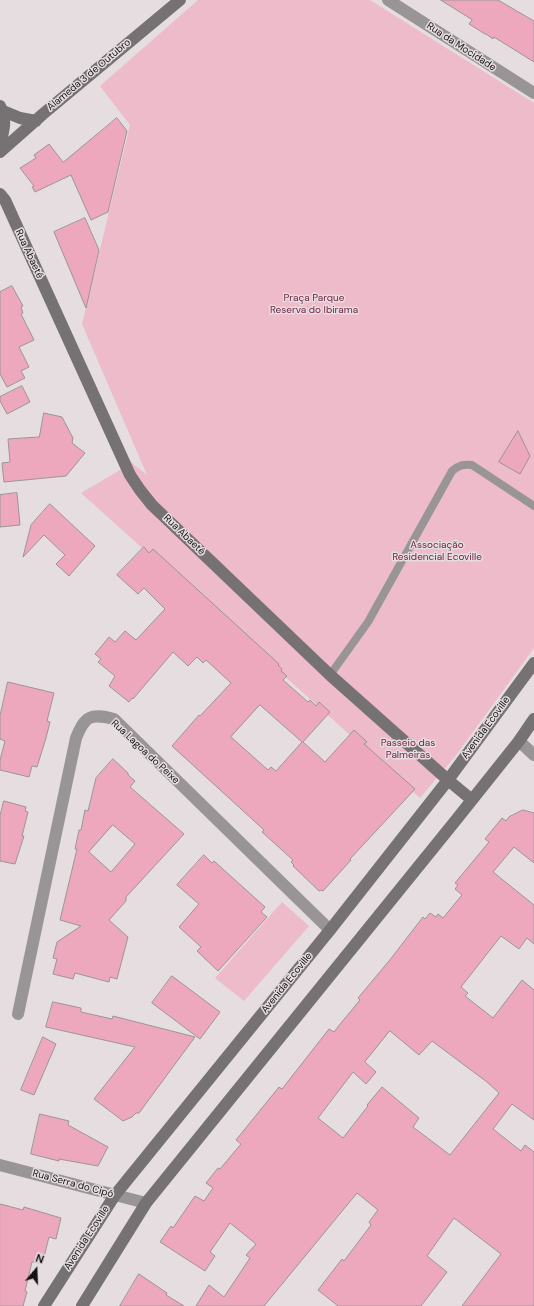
<!DOCTYPE html>
<meta charset="utf-8">
<style>
body{margin:0}
#map{position:relative;width:534px;height:1306px;overflow:hidden;background:#e6dde0;font-family:"DM Sans",sans-serif}
canvas{display:block}
.north{position:absolute;left:16px;top:1250px;width:40px;height:40px;-webkit-text-stroke:3px #e6dde0;paint-order:stroke;rotate:19deg;font-size:11px;font-weight:700;line-height:16px;text-align:center;color:#131111}
.north::after{content:'';display:block;margin:auto;width:14px;height:18px;background:#131111;clip-path:polygon(50% 0,100% 100%,50% 72%,0 100%)}
</style>
<div id="map">
<canvas width="534" height="1306"></canvas>
<div class="north">N</div>
</div>
<script>
const ctx = document.querySelector('canvas').getContext('2d');
ctx.lineJoin = 'round';
function paint(path, color) { ctx.fillStyle = color; ctx.fill(path, 'evenodd'); }
function trace(path, color, width, dash) { ctx.strokeStyle = color; ctx.lineWidth = width; ctx.lineCap = dash ? 'butt' : 'round'; ctx.setLineDash(dash || []); ctx.stroke(path); }
function write(font, color, halo, rows, align = 'center') {
  ctx.font = font + ' "DM Sans",sans-serif'; ctx.lineWidth = 3; ctx.setLineDash([]); ctx.textBaseline = 'middle'; ctx.strokeStyle = halo; ctx.fillStyle = color; for (const [text, x, y, turn = 0] of rows) {
    ctx.save(); ctx.translate(x, y); ctx.rotate((+turn || 0) * Math.PI / 180); ctx.textAlign = isNaN(turn) ? turn : align; if (halo) ctx.strokeText(text, 0, 0); ctx.fillText(text, 0, 0); ctx.restore();
  }
}
paint(new Path2D(`
 M 198,0 L 370,0 L 534,103 L 534,648 L 457,754 L 420,798 L 81,493 L 132,463 L 147,475 L 82,324 L 130,125 L 100,86 Z
 M 282,902 L 309,926 L 244,1001 L 215,978 Z`), '#edbbc9');
const building = new Path2D(`
 M 441,0 L 498,0 L 534,21 L 534,62 L 494,37 L 493,39 L 486,34 L 485,34 L 469,24 L 472,20 Z
 M 117,118 L 127,131 L 108,212 L 91,220 L 71,175 L 35,192 L 32,187 L 34,186 L 20,168 L 36,158 L 34,155 L 49,144 L 63,162 Z
 M 85,218 L 99,250 L 86,308 L 54,232 Z
 M 12,286 L 23,306 L 21,307 L 23,313 L 21,314 L 34,340 L 19,347 L 29,367 L 21,371 L 25,378 L 7,387 L 0,374 L 0,292 Z
 M 22,386 L 30,402 L 7,414 L 0,401 L 0,397 Z
 M 44,413 L 62,417 L 73,438 L 72,443 L 85,453 L 66,476 L 4,482 L 2,463 L 10,462 L 8,439 L 39,437 Z
 M 518,431 L 530,456 L 520,474 L 499,462 Z
 M 17,493 L 20,525 L 0,527 L 0,495 Z
 M 50,504 L 95,546 L 69,576 L 56,564 L 65,555 L 44,535 L 23,557 L 31,525 Z
 M 144,547 L 149,553 L 153,549 L 279,664 L 278,665 L 282,669 L 281,671 L 287,676 L 283,680 L 308,702 L 310,700 L 316,706 L 319,702 L 330,712 L 303,742 L 325,762 L 354,730 L 367,742 L 364,744 L 415,789 L 350,859 L 351,860 L 323,891 L 321,890 L 319,891 L 293,866 L 294,865 L 291,862 L 293,860 L 262,832 L 264,830 L 172,746 L 199,715 L 200,716 L 231,683 L 206,660 L 203,663 L 197,657 L 188,666 L 173,652 L 133,699 L 132,698 L 129,702 L 109,686 L 115,676 L 98,662 L 101,659 L 95,654 L 109,637 L 115,642 L 125,631 L 136,640 L 165,609 L 144,588 L 138,594 L 117,575 ZM 260,705 L 302,742 L 276,771 L 271,767 L 268,770 L 231,737 Z
 M 8,682 L 54,693 L 47,721 L 50,722 L 46,738 L 37,767 L 32,766 L 29,777 L 0,770 L 0,760 L 5,741 L 0,739 L 0,716 Z
 M 113,759 L 128,773 L 128,775 L 135,781 L 130,787 L 184,834 L 126,897 L 126,901 L 109,920 L 128,937 L 117,979 L 110,977 L 109,982 L 75,973 L 73,979 L 53,974 L 57,959 L 53,958 L 57,942 L 81,926 L 60,920 L 77,849 L 75,849 L 79,830 L 81,830 L 85,810 L 88,811 L 96,778 ZM 113,825 L 135,844 L 111,872 L 89,852 Z
 M 4,801 L 26,807 L 25,811 L 28,812 L 22,836 L 24,836 L 15,864 L 0,861 L 0,816 Z
 M 523,810 L 534,813 L 534,863 L 514,847 L 493,872 L 534,905 L 534,944 L 527,938 L 519,949 L 501,936 L 461,987 L 468,993 L 465,996 L 493,1018 L 522,980 L 534,990 L 534,1120 L 512,1104 L 493,1129 L 521,1151 L 525,1145 L 534,1152 L 534,1306 L 462,1306 L 501,1254 L 454,1218 L 427,1256 L 447,1272 L 421,1306 L 338,1306 L 318,1290 L 342,1259 L 344,1261 L 371,1225 L 369,1222 L 378,1210 L 357,1193 L 264,1306 L 196,1306 L 209,1285 L 224,1297 L 250,1258 L 246,1255 L 256,1244 L 230,1223 L 210,1252 L 215,1256 L 205,1271 L 160,1242 L 171,1226 L 173,1228 L 195,1196 L 204,1201 L 213,1188 L 206,1183 L 218,1168 L 220,1169 L 241,1144 L 236,1140 L 279,1087 L 282,1089 L 329,1029 L 334,1032 L 341,1023 L 360,1000 L 358,998 L 389,961 L 423,917 L 425,919 L 430,913 L 436,917 L 438,914 L 443,918 L 462,895 L 455,889 L 458,885 L 455,883 L 489,842 L 485,839 L 502,818 L 506,821 L 509,817 ZM 390,1031 L 419,1055 L 432,1041 L 487,1082 L 499,1093 L 450,1155 L 413,1127 L 419,1118 L 382,1087 L 367,1105 L 368,1106 L 343,1138 L 318,1118 L 353,1072 L 366,1084 L 376,1072 L 365,1062 Z
 M 204,855 L 212,863 L 214,861 L 265,907 L 261,912 L 267,917 L 218,971 L 197,951 L 201,947 L 179,927 L 199,904 L 177,885 Z
 M 172,976 L 220,1012 L 200,1039 L 152,1003 Z
 M 53,1002 L 81,1008 L 81,1012 L 112,1019 L 113,1016 L 195,1037 L 139,1113 L 136,1113 L 132,1117 L 123,1121 L 94,1099 L 135,1047 L 46,1027 Z
 M 43,1037 L 56,1044 L 34,1095 L 21,1090 Z
 M 40,1114 L 69,1121 L 68,1125 L 108,1147 L 98,1166 L 59,1159 L 59,1161 L 31,1154 Z
 M 0,1204 L 23,1210 L 24,1207 L 61,1218 L 56,1239 L 49,1237 L 44,1257 L 41,1256 L 39,1263 L 32,1262 L 25,1291 L 27,1292 L 23,1306 L 0,1306 Z
 M 139,1274 L 167,1293 L 166,1295 L 184,1306 L 120,1306 Z`);
paint(building, '#eea8be');
trace(building, '#9b9496', 1);
trace(new Path2D(`
 M 330,675 L 368,622 L 452,471 C 459,465 464,464 472,465 L 534,506`), '#999596', 8);
trace(new Path2D(`
 M 388,0 L 534,93
 M 519,741 L 534,755
 M 18,1014 L 76,738 C 85,716 90,713 114,719 L 330,930
 M 0,1165 L 146,1203`), '#999596', 12);
trace(new Path2D(`
 M 0,106 C 7,119 4,130 0,144
 M 3,111 L 20,118 L 36,121
 M 0,152 L 43,114 L 180,0
 M 0,194 L 5,200 L 130,475 L 140,490 L 152,505 L 330,675 L 448,780 L 472,800
 M 44,1306 L 115,1195 L 330,930 L 448,780 L 534,663
 M 82,1306 L 146,1203 L 456,820 L 519,741 L 534,719`), '#767173', 12);
write('10px', '#131111', '#e6dde0', [
 ["Rua da Mocidade",461,47,33],
 ["Alameda 3 de Outubro",89,75,-40],
 ["Rua Abaeté",29,254,65],
 ["Rua Abaeté",184,535,44],
 ["Avenida Ecoville",486,728,-54],
 ["Rua Lagoa do Peixe",145,752,43],
 ["Avenida Ecoville",287,983,-51],
 ["Rua Serra do Cipó",73,1184,15],
 ["Avenida Ecoville",87,1238,-57]
]);
write('10px', '#6f1f40', '#e6dde0', [
 ["Praça Parque",314,298],
 ["Reserva do Ibirama",314,310],
 ["Associação",437,545],
 ["Residencial Ecoville",437,557],
 ["Passeio das",408,743],
 ["Palmeiras",408,755]
]);
</script>
